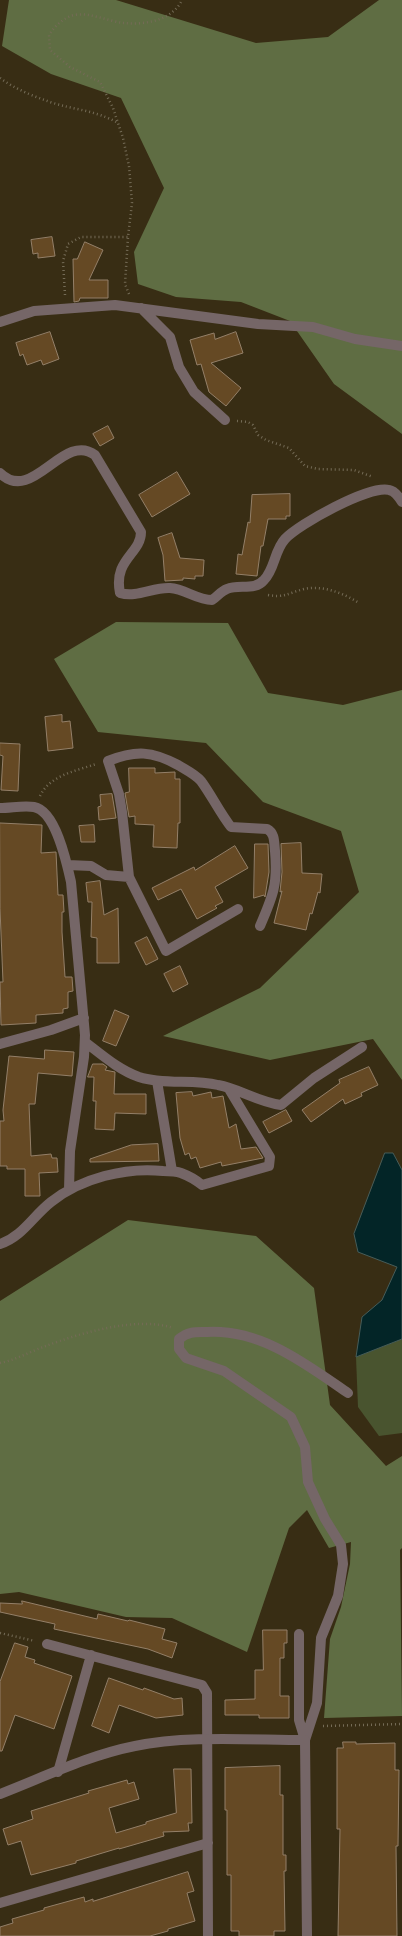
<!DOCTYPE html>
<style>
body{margin:0}
canvas{display:block;background:#382d14}
</style>
<canvas width="402" height="1936"></canvas>
<script>
const ctx = document.querySelector('canvas').getContext('2d');
ctx.lineJoin = 'round';
function paint(path, color) { ctx.fillStyle = color; ctx.fill(path, 'evenodd'); }
function trace(path, color, width, dash) { ctx.strokeStyle = color; ctx.lineWidth = width; ctx.lineCap = dash ? 'butt' : 'round'; ctx.setLineDash(dash || []); ctx.stroke(path); }
paint(new Path2D(`
 M 402,1339 L 402,1433 L 379,1436 L 358,1407 L 356,1357 Z`), '#49542f');
paint(new Path2D(`
 M 9,0 L 116,0 L 256,43 L 328,37 L 379,0 L 402,0 L 402,434 L 334,384 L 290,321 L 241,302 L 176,297 L 138,284 L 134,252 L 164,188 L 121,98 L 51,74 L 2,46 Z
 M 116,622 L 228,623 L 268,693 L 343,705 L 402,690 L 402,1080 L 373,1039 L 270,1060 L 163,1036 L 260,988 L 359,892 L 341,831 L 263,802 L 206,743 L 98,732 L 54,659 Z
 M 128,1220 L 256,1236 L 314,1288 L 330,1405 L 386,1466 L 402,1456 L 402,1548 L 400,1550 L 402,1716 L 324,1718 L 330,1639 L 341,1607 L 350,1564 L 351,1542 L 329,1548 L 307,1510 L 289,1528 L 247,1652 L 172,1618 L 126,1617 L 19,1592 L 0,1594 L 0,1301 Z`), '#5f6d43');
const water = new Path2D(`
 M 385,1153 L 393,1153 L 402,1170 L 402,1339 L 356,1357 L 362,1317 L 382,1300 L 397,1267 L 358,1252 L 354,1234 Z`);
paint(water, '#032527');
trace(water, '#465c59', 1);
const building = new Path2D(`
 M 52,237 L 55,256 L 38,258 L 38,253 L 33,254 L 31,240 Z
 M 85,242 L 103,250 L 89,280 L 108,280 L 108,298 L 80,298 L 79,301 L 74,302 L 73,259 L 77,259 Z
 M 50,332 L 59,359 L 43,365 L 41,360 L 27,365 L 23,354 L 20,356 L 16,343 Z
 M 236,332 L 243,353 L 211,363 L 241,388 L 226,406 L 209,392 L 201,364 L 197,365 L 190,340 L 214,333 L 215,339 Z
 M 108,426 L 114,438 L 100,446 L 93,434 Z
 M 177,472 L 190,494 L 152,517 L 139,495 Z
 M 290,494 L 290,516 L 286,516 L 286,519 L 268,519 L 263,546 L 261,546 L 257,576 L 236,574 L 238,554 L 242,555 L 248,522 L 250,523 L 252,495 Z
 M 172,533 L 180,558 L 204,560 L 203,576 L 195,576 L 195,579 L 183,578 L 183,580 L 165,581 L 163,555 L 158,538 Z
 M 62,715 L 62,722 L 70,721 L 73,748 L 48,751 L 45,717 Z
 M 0,743 L 20,744 L 18,791 L 1,790 L 3,756 L 0,755 Z
 M 129,768 L 155,768 L 155,773 L 175,772 L 175,779 L 180,779 L 180,823 L 178,823 L 177,848 L 153,847 L 154,825 L 135,824 L 135,816 L 129,817 L 125,793 L 129,792 Z
 M 112,794 L 116,818 L 99,820 L 98,807 L 101,806 L 100,795 Z
 M 0,823 L 42,825 L 41,853 L 56,852 L 58,895 L 63,895 L 64,912 L 62,912 L 62,932 L 65,977 L 72,977 L 73,991 L 68,992 L 68,1008 L 63,1009 L 63,1013 L 36,1015 L 36,1023 L 1,1025 L 0,982 L 3,982 L 0,909 Z
 M 94,825 L 95,842 L 81,842 L 79,826 Z
 M 301,843 L 302,873 L 322,874 L 320,893 L 318,892 L 312,914 L 310,913 L 306,930 L 274,923 L 282,891 L 280,892 L 282,872 L 281,844 Z
 M 255,844 L 268,844 L 269,872 L 265,897 L 264,895 L 254,898 Z
 M 235,846 L 248,868 L 215,887 L 223,902 L 215,906 L 217,908 L 197,919 L 181,889 L 158,900 L 152,888 L 194,867 L 195,870 Z
 M 100,881 L 104,915 L 118,908 L 119,963 L 97,963 L 97,938 L 91,937 L 92,902 L 88,902 L 86,883 Z
 M 147,937 L 158,959 L 146,965 L 135,943 Z
 M 180,966 L 188,984 L 173,992 L 164,974 Z
 M 115,1010 L 129,1016 L 116,1046 L 103,1041 Z
 M 45,1050 L 74,1052 L 72,1076 L 38,1073 L 35,1104 L 29,1104 L 31,1156 L 51,1154 L 52,1158 L 57,1158 L 58,1172 L 39,1173 L 40,1196 L 25,1196 L 25,1169 L 7,1169 L 7,1166 L 0,1166 L 0,1121 L 4,1121 L 3,1110 L 9,1056 L 44,1059 Z
 M 93,1064 L 103,1064 L 107,1067 L 105,1070 L 115,1072 L 114,1094 L 146,1094 L 146,1114 L 115,1113 L 114,1130 L 95,1129 L 96,1101 L 93,1101 L 94,1077 L 88,1077 Z
 M 369,1067 L 378,1085 L 361,1093 L 362,1096 L 345,1104 L 343,1099 L 311,1122 L 302,1110 L 340,1083 L 339,1080 Z
 M 192,1092 L 193,1096 L 211,1092 L 212,1098 L 223,1096 L 229,1128 L 236,1124 L 241,1149 L 256,1147 L 263,1158 L 222,1166 L 221,1162 L 200,1168 L 196,1157 L 191,1159 L 189,1153 L 185,1155 L 180,1138 L 176,1093 Z
 M 286,1110 L 292,1121 L 269,1133 L 263,1122 Z
 M 158,1144 L 159,1161 L 90,1162 L 90,1159 L 131,1145 Z
 M 22,1601 L 97,1619 L 98,1614 L 128,1621 L 129,1620 L 165,1629 L 162,1639 L 177,1643 L 172,1658 L 148,1649 L 54,1629 L 55,1624 L 0,1612 L 0,1603 L 22,1604 Z
 M 263,1630 L 287,1630 L 287,1643 L 284,1643 L 284,1658 L 280,1658 L 280,1696 L 289,1696 L 289,1718 L 259,1718 L 259,1715 L 225,1715 L 225,1700 L 255,1699 L 255,1670 L 263,1670 Z
 M 15,1643 L 28,1647 L 25,1657 L 35,1660 L 34,1663 L 72,1676 L 54,1729 L 15,1715 L 2,1751 L 0,1751 L 0,1682 Z
 M 109,1678 L 143,1690 L 144,1688 L 174,1699 L 182,1698 L 183,1715 L 156,1718 L 119,1705 L 109,1733 L 92,1726 Z
 M 343,1742 L 356,1742 L 356,1744 L 395,1743 L 395,1770 L 399,1770 L 398,1846 L 396,1846 L 397,1936 L 338,1936 L 340,1829 L 337,1829 L 337,1748 L 343,1748 Z
 M 280,1766 L 280,1795 L 283,1795 L 283,1855 L 286,1855 L 286,1871 L 284,1871 L 285,1931 L 274,1931 L 274,1936 L 239,1936 L 239,1931 L 231,1931 L 231,1875 L 227,1875 L 227,1810 L 225,1810 L 225,1768 Z
 M 174,1769 L 191,1769 L 192,1823 L 188,1823 L 189,1831 L 163,1832 L 164,1836 L 119,1849 L 119,1848 L 76,1861 L 76,1863 L 31,1875 L 21,1841 L 8,1845 L 3,1829 L 33,1819 L 31,1811 L 89,1793 L 88,1791 L 127,1780 L 128,1784 L 134,1782 L 139,1799 L 109,1808 L 116,1833 L 146,1824 L 146,1822 L 176,1813 Z
 M 188,1872 L 194,1891 L 187,1893 L 195,1921 L 168,1929 L 168,1931 L 150,1936 L 0,1936 L 0,1927 L 13,1923 L 12,1919 L 44,1910 L 44,1908 L 84,1897 L 85,1902 L 93,1899 L 93,1901 Z`);
paint(building, '#654924');
trace(building, '#937f68', 1);
trace(new Path2D(`
 M 0,78 C 15,89 33,96 50,102 C 74,110 95,110 118,123
 M 129,294 L 125,284 L 128,237 L 132,203 L 129,166 L 123,138 L 113,108 L 100,82 L 70,67 L 50,50 L 49,35 C 55,26 63,18 74,15 C 89,12 108,21 123,23 C 144,25 172,21 182,0
 M 65,295 L 63,261 L 68,244 L 81,237 L 128,237
 M 237,421 L 248,422 L 253,425 L 258,435 L 266,440 L 289,448 L 305,466 L 318,469 L 354,470 L 373,477
 M 268,595 C 285,598 288,593 304,589 C 323,585 343,593 359,603
 M 40,796 C 50,775 76,771 96,764
 M 0,1363 C 16,1360 31,1351 46,1346 C 80,1333 138,1316 173,1328
 M 0,1633 L 35,1641
 M 323,1726 L 402,1724`), '#746b56', 2.5, [1, 3]);
trace(new Path2D(`
 M 141,308 L 170,337 L 179,367 L 194,392 L 225,420
 M 0,322 L 34,311 L 115,305 L 258,324 L 313,327 L 355,339 L 402,346
 M 0,473 C 33,505 63,431 95,455 L 141,532 C 141,554 113,559 120,593 C 137,598 153,587 170,588 C 185,589 197,600 212,600 C 217,597 221,591 227,589 C 239,584 255,591 264,580 C 275,569 274,551 285,539 C 299,524 369,485 389,490 C 395,491 399,497 402,502
 M 0,808 C 11,808 24,805 34,807 C 56,811 67,864 71,882 L 85,1035 L 84,1057 L 70,1151 L 69,1190
 M 68,865 L 91,866 L 106,875 L 129,877
 M 238,909 L 166,951 L 129,877 L 122,812 L 119,794 L 108,761 C 136,750 152,751 178,765 C 186,770 195,774 201,781 C 212,796 220,813 231,827 L 267,829 C 275,833 274,842 275,851 C 278,884 273,896 260,926
 M 85,1042 C 102,1055 119,1070 139,1077 C 164,1085 192,1079 218,1085 C 240,1089 258,1102 281,1105 L 314,1078 L 362,1047
 M 0,1044 L 51,1030 L 84,1018
 M 157,1081 L 172,1171
 M 0,1244 C 22,1237 33,1216 51,1202 C 81,1178 126,1167 163,1171 C 169,1171 176,1171 181,1173 C 189,1176 196,1180 202,1185 L 269,1166 L 270,1157 L 229,1089
 M 299,1634 L 299,1720 L 305,1740
 M 47,1644 L 202,1685 L 207,1693 L 208,1936
 M 305,1740 L 317,1703 L 321,1638 L 338,1596 L 343,1564 L 341,1545 L 325,1519 L 308,1482 L 305,1447 L 291,1417 L 224,1371 L 186,1358 L 179,1349 L 179,1339 C 189,1331 195,1332 207,1332 C 261,1329 306,1364 348,1393
 M 58,1772 L 91,1655
 M 0,1903 L 208,1843`), '#756667', 10);
trace(new Path2D(`
 M 0,1794 C 44,1777 89,1755 135,1746 C 186,1735 252,1740 305,1740 L 307,1936`), '#756667', 10);
</script>
